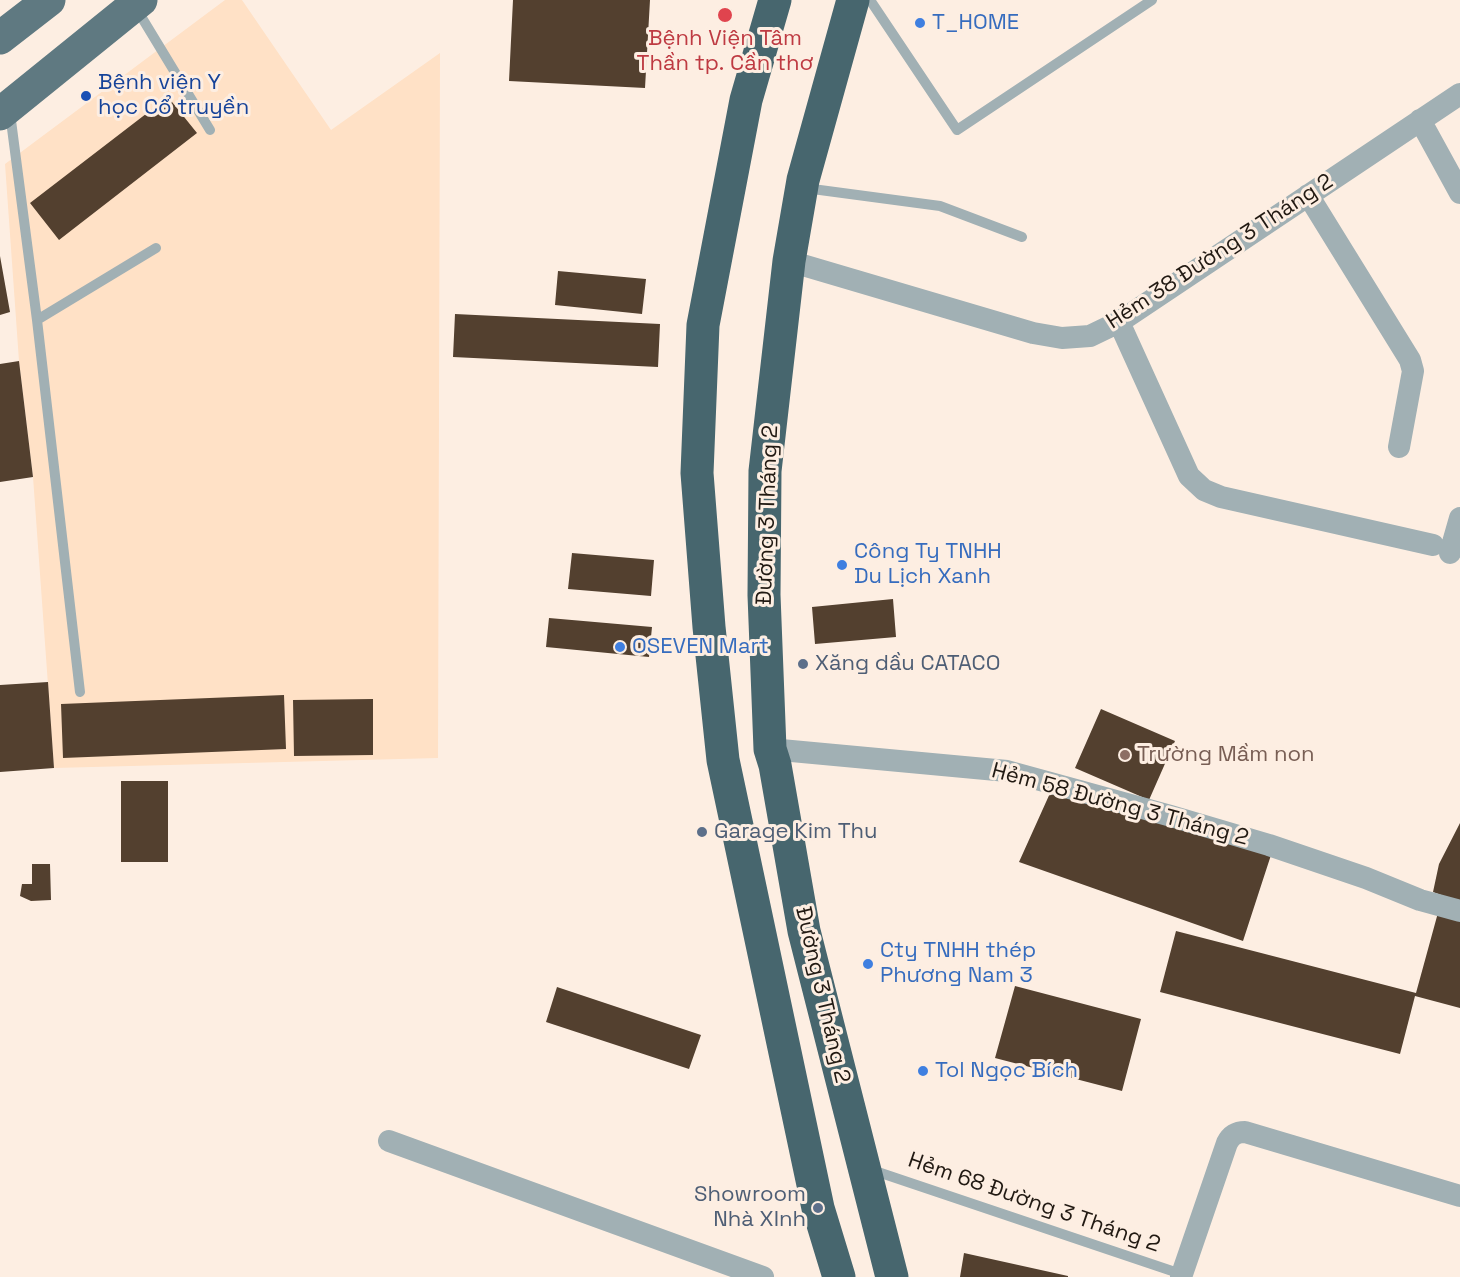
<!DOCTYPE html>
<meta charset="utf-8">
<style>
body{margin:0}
canvas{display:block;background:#fdeee2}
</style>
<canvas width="1460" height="1277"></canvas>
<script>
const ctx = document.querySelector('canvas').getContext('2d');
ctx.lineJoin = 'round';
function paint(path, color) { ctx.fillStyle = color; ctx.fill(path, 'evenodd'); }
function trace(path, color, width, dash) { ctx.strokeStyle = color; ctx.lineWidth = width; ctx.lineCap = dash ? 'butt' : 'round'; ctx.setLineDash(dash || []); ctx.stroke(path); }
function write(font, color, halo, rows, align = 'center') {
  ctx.font = font + ' "Space Grotesk",sans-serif'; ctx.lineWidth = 6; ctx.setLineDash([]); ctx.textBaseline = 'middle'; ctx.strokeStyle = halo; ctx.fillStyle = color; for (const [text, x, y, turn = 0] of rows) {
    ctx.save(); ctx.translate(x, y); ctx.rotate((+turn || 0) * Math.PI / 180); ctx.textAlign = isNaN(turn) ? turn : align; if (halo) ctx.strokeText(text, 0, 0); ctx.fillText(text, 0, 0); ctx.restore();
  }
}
paint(new Path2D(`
 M 225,0 L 242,0 L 331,130 L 440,53 L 438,758 L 54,768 L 33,477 L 19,361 L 5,164 Z`), '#ffe1c6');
paint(new Path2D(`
 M 513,0 L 650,0 L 645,88 L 509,81 Z
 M 168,97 L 197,133 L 59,240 L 30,203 Z
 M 0,256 L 10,312 L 0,315 Z
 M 558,271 L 646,279 L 642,314 L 555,305 Z
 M 455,314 L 660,324 L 658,367 L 453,357 Z
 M 19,361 L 33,477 L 0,482 L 0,364 Z
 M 572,553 L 654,560 L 651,596 L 568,589 Z
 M 893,599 L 896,637 L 815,644 L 812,607 Z
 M 549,618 L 652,627 L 649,657 L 546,647 Z
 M 48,682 L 54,768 L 0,772 L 0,685 Z
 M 284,695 L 286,749 L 63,758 L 61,704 Z
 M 373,699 L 373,755 L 294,756 L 293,700 Z
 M 1101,709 L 1175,741 L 1149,800 L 1075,768 Z
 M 121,781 L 168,781 L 168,862 L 121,862 Z
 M 1051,791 L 1271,855 L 1243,941 L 1019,862 Z
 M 1460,823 L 1460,902 L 1433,892 L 1439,864 Z
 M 32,864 L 50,864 L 51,900 L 31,901 L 20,896 L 22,884 L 32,884 Z
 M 1439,909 L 1460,914 L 1460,1008 L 1415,996 L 1400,1054 L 1160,992 L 1176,931 L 1416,993 Z
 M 1015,986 L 1141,1019 L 1122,1091 L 995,1058 Z
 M 557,987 L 701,1035 L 689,1069 L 546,1022 Z
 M 964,1253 L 1068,1276 L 1068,1277 L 960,1277 Z`), '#53402f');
trace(new Path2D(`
 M 870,0 L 957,130 L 1152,0
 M 136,8 L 210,130
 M 10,113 L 37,320 L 80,692
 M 805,188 L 940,206 L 1022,237
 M 37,320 L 156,248
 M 869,1169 L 1184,1275`), '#a1b0b4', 10);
trace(new Path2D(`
 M 1420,120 L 1460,193
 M 1308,195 L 1410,360 L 1413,371 L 1399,447
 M 789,261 L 1033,333 L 1062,338 L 1090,336 L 1119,322 L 1460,94
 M 1119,322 L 1189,476 L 1204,490 L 1221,497 L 1433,545
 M 1450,553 L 1460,518
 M 770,749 L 1007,771 L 1171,816 L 1269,845 L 1366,878 L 1420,900 L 1460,911
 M 389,1141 L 763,1277
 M 1181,1277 L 1227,1143 C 1231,1135 1236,1132 1245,1132 L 1460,1196`), '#a1b0b4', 22);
trace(new Path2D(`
 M 0,38 L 49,0
 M 0,114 L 141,0`), '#5f7981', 33);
trace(new Path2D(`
 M 775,0 L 746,100 L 703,325 L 697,473 L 709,627 L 723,760 L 818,1208 L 839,1277
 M 853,0 L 803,180 L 789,261 L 765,471 L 764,595 L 770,749 L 775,765 L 804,931 L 892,1277`), '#47666e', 33);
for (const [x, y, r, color] of [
 [725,15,8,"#e0444e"],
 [920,23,6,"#3f7fe0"],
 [86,96,6,"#1a4fb4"],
 [842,565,6,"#3f7fe0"],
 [620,647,6,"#3f7fe0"],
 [803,664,6,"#5c6f8a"],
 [1125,755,6,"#8d6e63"],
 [702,832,6,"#5c6f8a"],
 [868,964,6,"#3f7fe0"],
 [923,1071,6,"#3f7fe0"],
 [818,1208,6,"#5c6f8a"]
]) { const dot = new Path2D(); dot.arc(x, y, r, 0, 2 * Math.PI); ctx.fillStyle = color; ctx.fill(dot); trace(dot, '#fdeee2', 2); }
write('22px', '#366cbe', '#fdeee2', [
 ["T_HOME",932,23],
 ["Công Ty TNHH",854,552],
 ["Du Lịch Xanh",854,577],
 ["OSEVEN Mart",632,647],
 ["Cty TNHH thép",880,951],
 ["Phương Nam 3",880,976],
 ["Tol Ngọc Bích",935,1071]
], 'left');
write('22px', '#be3a42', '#fdeee2', [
 ["Bệnh Viện Tâm",725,39],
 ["Thần tp. Cần thơ",725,64]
]);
write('22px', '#164399', '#fdeee2', [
 ["Bệnh viện Y",98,83],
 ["học Cổ truyền",98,108]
], 'left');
write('22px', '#211912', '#fdeee2', [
 ["Hẻm 38 Đường 3 Tháng 2",1220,252,-33],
 ["Đường 3 Tháng 2",768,515,-88],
 ["Hẻm 58 Đường 3 Tháng 2",1120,805,15],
 ["Đường 3 Tháng 2",822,995,77],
 ["Hẻm 68 Đường 3 Tháng 2",1034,1203,19]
]);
write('22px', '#4e5e75', '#fdeee2', [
 ["Xăng dầu CATACO",815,664],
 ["Garage Kim Thu",714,832],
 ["Showroom",806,1195,"right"],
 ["Nhà XInh",806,1220,"right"]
], 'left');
write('22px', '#785e54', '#fdeee2', [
 ["Trường Mầm non",1137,755]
], 'left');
</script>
